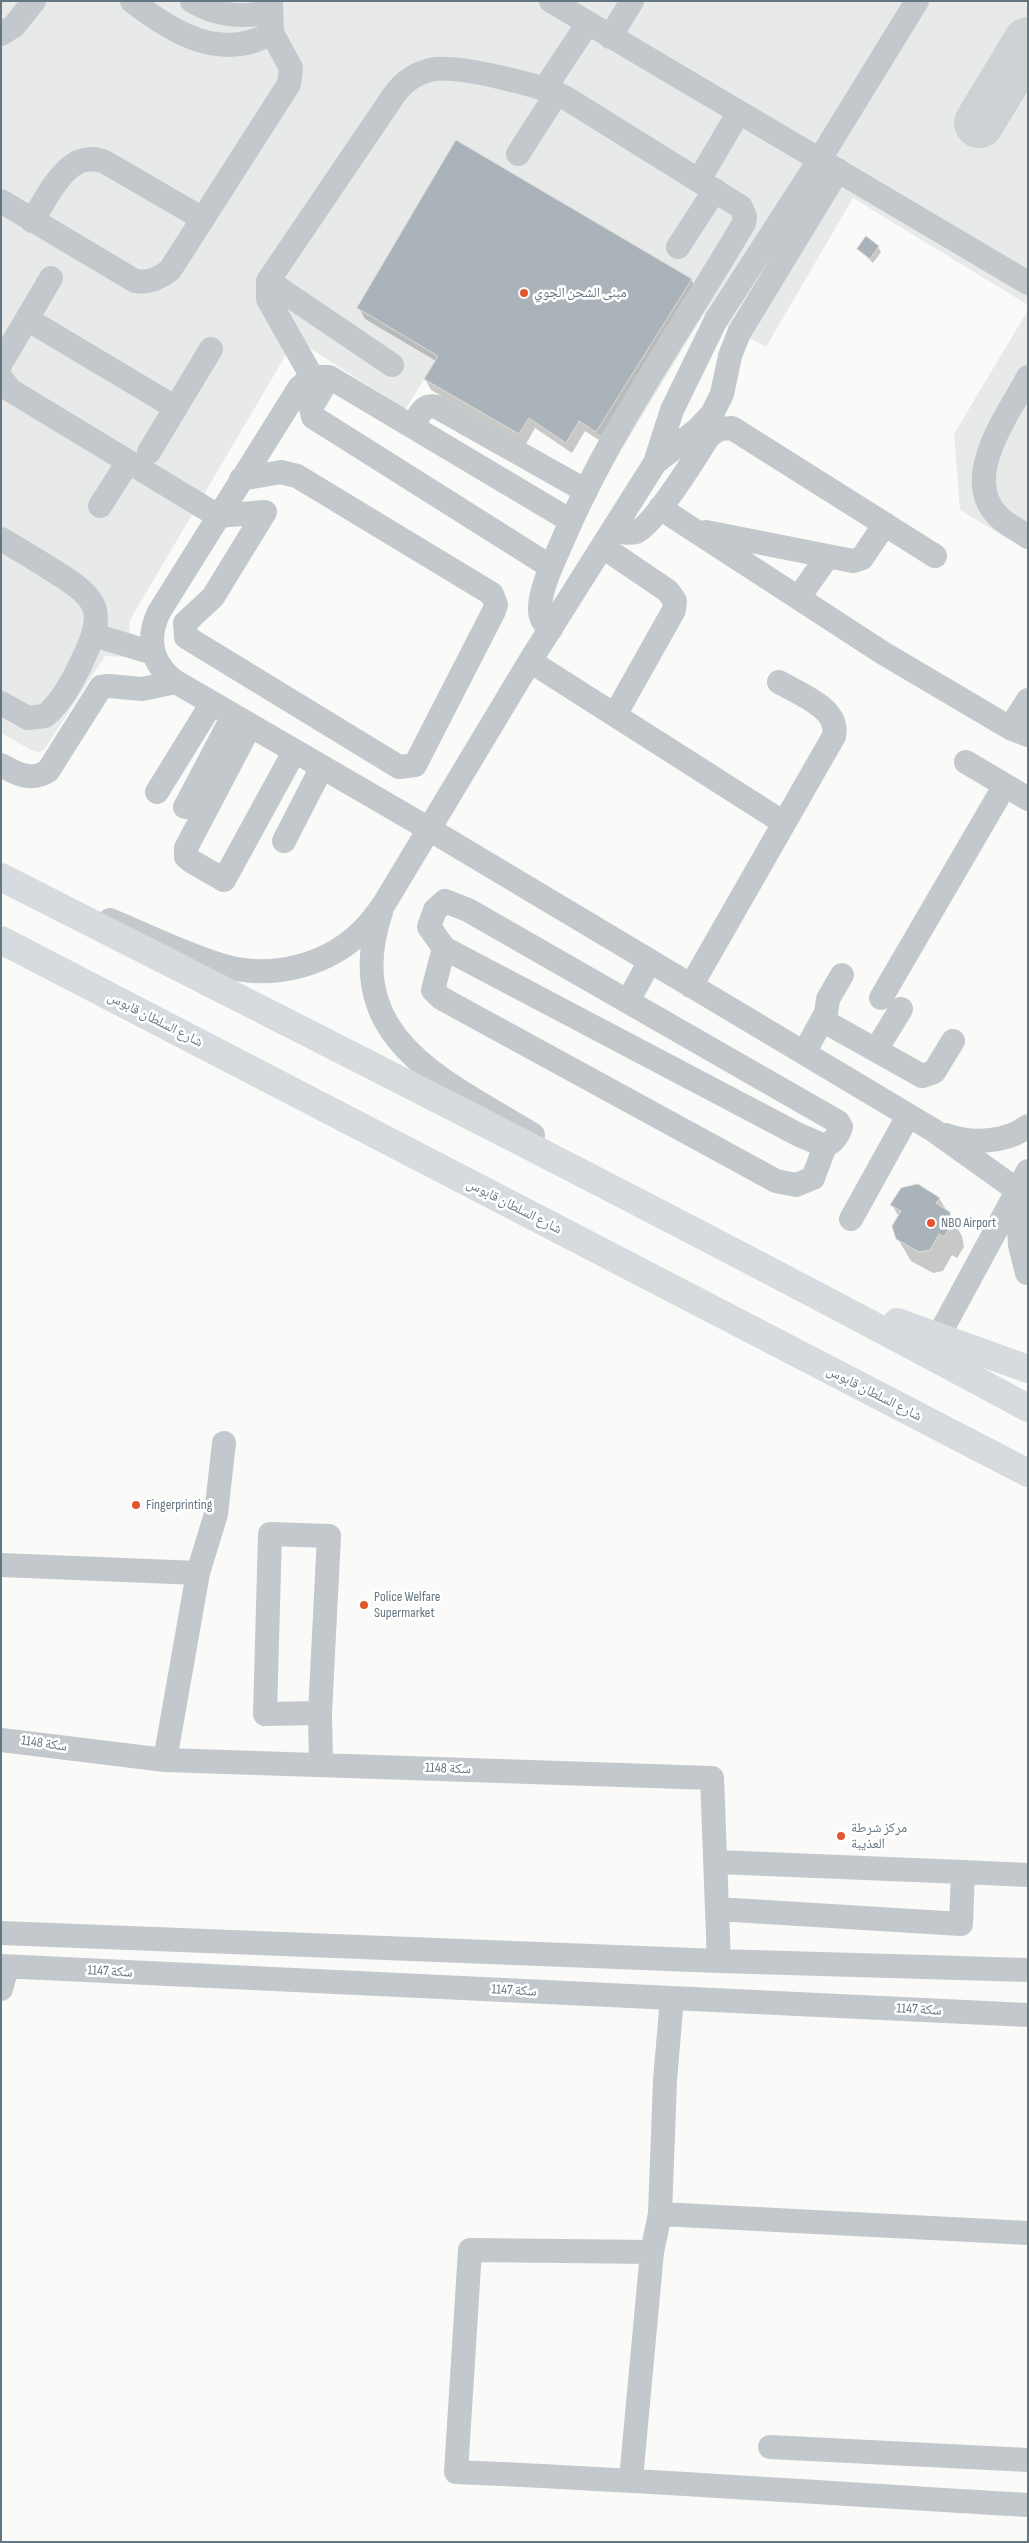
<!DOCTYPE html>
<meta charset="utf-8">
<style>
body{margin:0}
#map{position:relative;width:1029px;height:2543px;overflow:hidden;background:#fafaf8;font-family:"Sofia Sans Condensed",sans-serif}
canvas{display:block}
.frame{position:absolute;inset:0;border:2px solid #657683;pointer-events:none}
</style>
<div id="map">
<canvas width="1029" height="2543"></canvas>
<div class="frame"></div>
</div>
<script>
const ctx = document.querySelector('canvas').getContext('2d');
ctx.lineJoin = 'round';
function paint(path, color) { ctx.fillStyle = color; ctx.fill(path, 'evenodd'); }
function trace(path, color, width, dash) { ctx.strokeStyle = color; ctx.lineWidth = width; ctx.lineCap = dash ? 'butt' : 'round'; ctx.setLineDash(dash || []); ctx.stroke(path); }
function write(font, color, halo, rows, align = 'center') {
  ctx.font = font + ' "Sofia Sans Condensed","Noto Naskh Arabic",sans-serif'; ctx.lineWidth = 5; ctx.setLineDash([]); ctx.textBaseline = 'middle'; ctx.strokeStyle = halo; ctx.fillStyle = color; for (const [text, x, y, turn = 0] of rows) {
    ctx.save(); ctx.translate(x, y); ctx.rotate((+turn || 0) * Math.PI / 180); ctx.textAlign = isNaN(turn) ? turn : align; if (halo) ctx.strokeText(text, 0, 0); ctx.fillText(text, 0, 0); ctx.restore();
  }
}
paint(new Path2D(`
 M 1,1 L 1028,1 L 1028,305 L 853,198 L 766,347 L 704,314 L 622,449 L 579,421 L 566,443 L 529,419 L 519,434 L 424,379 L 405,410 L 307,346 L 287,353 L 130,620 L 127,657 L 105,656 L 44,750 L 39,752 L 33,751 L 1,733 Z
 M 1028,310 L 1028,551 L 960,510 L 954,434 Z`), '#e8e9e9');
paint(new Path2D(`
 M 878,247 L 881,252 L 873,263 L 858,249 Z
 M 691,279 L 697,290 L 602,442 L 585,431 L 572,453 L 535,428 L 526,444 L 431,390 L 425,379 L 436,361 L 365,319 L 359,308 Z
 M 939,1198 L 962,1236 L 964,1247 L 957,1258 L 952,1255 L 943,1271 L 933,1273 L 911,1261 L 898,1239 L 899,1217 L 892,1205 Z`), '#0003');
trace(new Path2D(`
 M 979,123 L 1028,42`), '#ced2d4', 50);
const building = new Path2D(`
 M 456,140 L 692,279 L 596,432 L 579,421 L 566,443 L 529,418 L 519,434 L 424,379 L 438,356 L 357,308 Z
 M 866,236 L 879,246 L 870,259 L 857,249 Z
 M 918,1184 L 940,1198 L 936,1203 L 950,1212 L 952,1224 L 944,1237 L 939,1234 L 930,1250 L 919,1252 L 896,1239 L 892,1226 L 901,1211 L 890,1205 L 901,1188 Z`);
paint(building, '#aab3b9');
trace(building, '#dcdcda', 1);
trace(new Path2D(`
 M 132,1 C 173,33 221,62 272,33
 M 192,1 C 217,16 242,18 270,12
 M 551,1 L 1028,283
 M 1,34 L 14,26 L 34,1
 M 610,37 L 632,1
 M 545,88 L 588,23
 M 518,154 L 557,93
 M 699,180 L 739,112
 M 1,201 L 135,281 C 149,283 159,279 170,270 L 289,84 L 291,68 L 272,33 L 271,1
 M 32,221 C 49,195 68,147 105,162 L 203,219
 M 678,247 L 715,190
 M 268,281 L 392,365
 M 27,319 L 176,408
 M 1,363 L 51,278
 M 312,377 L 268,299 L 268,281 L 394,95 C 404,81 417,72 435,69 C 461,66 542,85 566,98 L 741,207 L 745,217 L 744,223 C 682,329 610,429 562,542 C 554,560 539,591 540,610 C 540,618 544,624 551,629
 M 329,377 L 311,408 L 313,417 L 551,567
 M 1028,377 C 1008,415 959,479 999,517 C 1007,525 1019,530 1028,537
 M 1,378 L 10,390 L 218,516 L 265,512
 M 413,426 C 419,415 423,403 437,407 L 586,491
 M 149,452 L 211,349
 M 655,463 L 698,429 L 712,414 L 722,394 L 730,356 L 739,333 L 838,170
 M 241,479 L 281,472 L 297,476 L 492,594 L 496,605 L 494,611 L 415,765 L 399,767 L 186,637 L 185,623 L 213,597 L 265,512
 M 100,506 L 128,462
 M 660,508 L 883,653 L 1010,728 L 1028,735
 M 571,521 L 329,377 L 312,377 L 299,388 L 159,612 C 146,639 151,664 176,682 L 429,829 L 933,1130 L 1017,1190 L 1020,1245 L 1027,1273
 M 613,530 C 621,532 629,534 636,532 C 654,525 697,455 709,436 L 720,429 L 732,428 L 935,556
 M 706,532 L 853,561 L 862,558 L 885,524
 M 1,539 C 20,550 38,561 57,573 C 99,599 106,612 83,659 C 74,679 62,702 45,716 L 28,718 L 1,703
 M 603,547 L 668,591 L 675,601 L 674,610 L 615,715
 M 799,597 L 828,556
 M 94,635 L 153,653
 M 530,661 L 784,823
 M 250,726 L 186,848 L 186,857 L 191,861 L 224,880 L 294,752
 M 1010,728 L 1028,700
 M 966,762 L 1028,799
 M 1,765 C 17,774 31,782 48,771 L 101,687 L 109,686 L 142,689 L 176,682
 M 157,792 L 212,703
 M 185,807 L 233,716
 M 284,841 L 322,767
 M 445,901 L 468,910 L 838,1122 L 841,1127 C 838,1136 834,1142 825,1146 L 799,1135 L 444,948 L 429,927 L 435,910 Z
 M 381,912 C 339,1039 444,1080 533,1135
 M 110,920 C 146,935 186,955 224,966 C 273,980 330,965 365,928 C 372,921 378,912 384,904 L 530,661 L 655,463 L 672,410 L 716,320 L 820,159 L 917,1
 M 444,948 L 433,990 L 441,998 L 776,1181 L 796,1185 L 813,1178 L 825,1146
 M 691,986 L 834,736 C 840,708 799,694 779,682
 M 881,998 L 1005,785
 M 628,1001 L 650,961
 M 822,1020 L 922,1076 L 934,1072 L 953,1041
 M 876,1050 L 901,1009
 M 804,1053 L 826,1013 L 828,999 L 842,975
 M 946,1135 C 971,1144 1006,1143 1028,1126
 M 851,1219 L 908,1116
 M 938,1337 L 1028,1171
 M 1,1565 L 198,1573
 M 320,1713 L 265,1714 L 270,1534 L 329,1536 L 320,1713 L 321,1764
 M 1,1740 L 165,1760 L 712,1778 L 719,1961
 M 165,1760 L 198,1573 L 216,1514 L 224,1443
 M 717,1862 L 963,1872 L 961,1924 L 717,1909
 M 963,1872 L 1028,1875
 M 1,1933 L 719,1961 L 1028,1970
 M 1,1966 L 1028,2015
 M 1,1989 L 7,1967
 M 660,2214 L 1028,2233
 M 652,2252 L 470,2250 L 456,2472 C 647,2480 837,2494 1028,2505
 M 770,2447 L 1028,2460
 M 631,2479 L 652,2252 L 660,2214 L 665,2080 L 672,1998`), '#c3c8cc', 24);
trace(new Path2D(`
 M 1,877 C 345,1052 689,1225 1028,1408
 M 1,940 L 1028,1473
 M 897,1322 L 1028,1369`), '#d6dbdf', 28);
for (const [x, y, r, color] of [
 [524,293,5,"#e4572e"],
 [931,1223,5,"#e4572e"],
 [136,1505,5,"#e4572e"],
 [364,1605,5,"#e4572e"],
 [841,1836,5,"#e4572e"]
]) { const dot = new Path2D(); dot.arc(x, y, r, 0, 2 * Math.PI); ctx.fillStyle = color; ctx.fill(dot); trace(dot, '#fff', 2); }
write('14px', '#657683', '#fff', [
 ["مبنى الشحن الجوي",534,293],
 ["NBO Airport",941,1223],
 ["Fingerprinting",146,1505],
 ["Police Welfare",374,1597],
 ["Supermarket",374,1613],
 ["مركز شرطة",851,1828],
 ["العذيبة",851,1844]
], 'left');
write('14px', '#657683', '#fff', [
 ["شارع السلطان قابوس",155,1020,27],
 ["شارع السلطان قابوس",514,1207,27],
 ["شارع السلطان قابوس",874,1394,27],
 ["سكة 1148",44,1744,8],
 ["سكة 1148",448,1769,2],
 ["سكة 1147",110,1972,3],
 ["سكة 1147",514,1991,3],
 ["سكة 1147",919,2010,3]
]);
</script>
